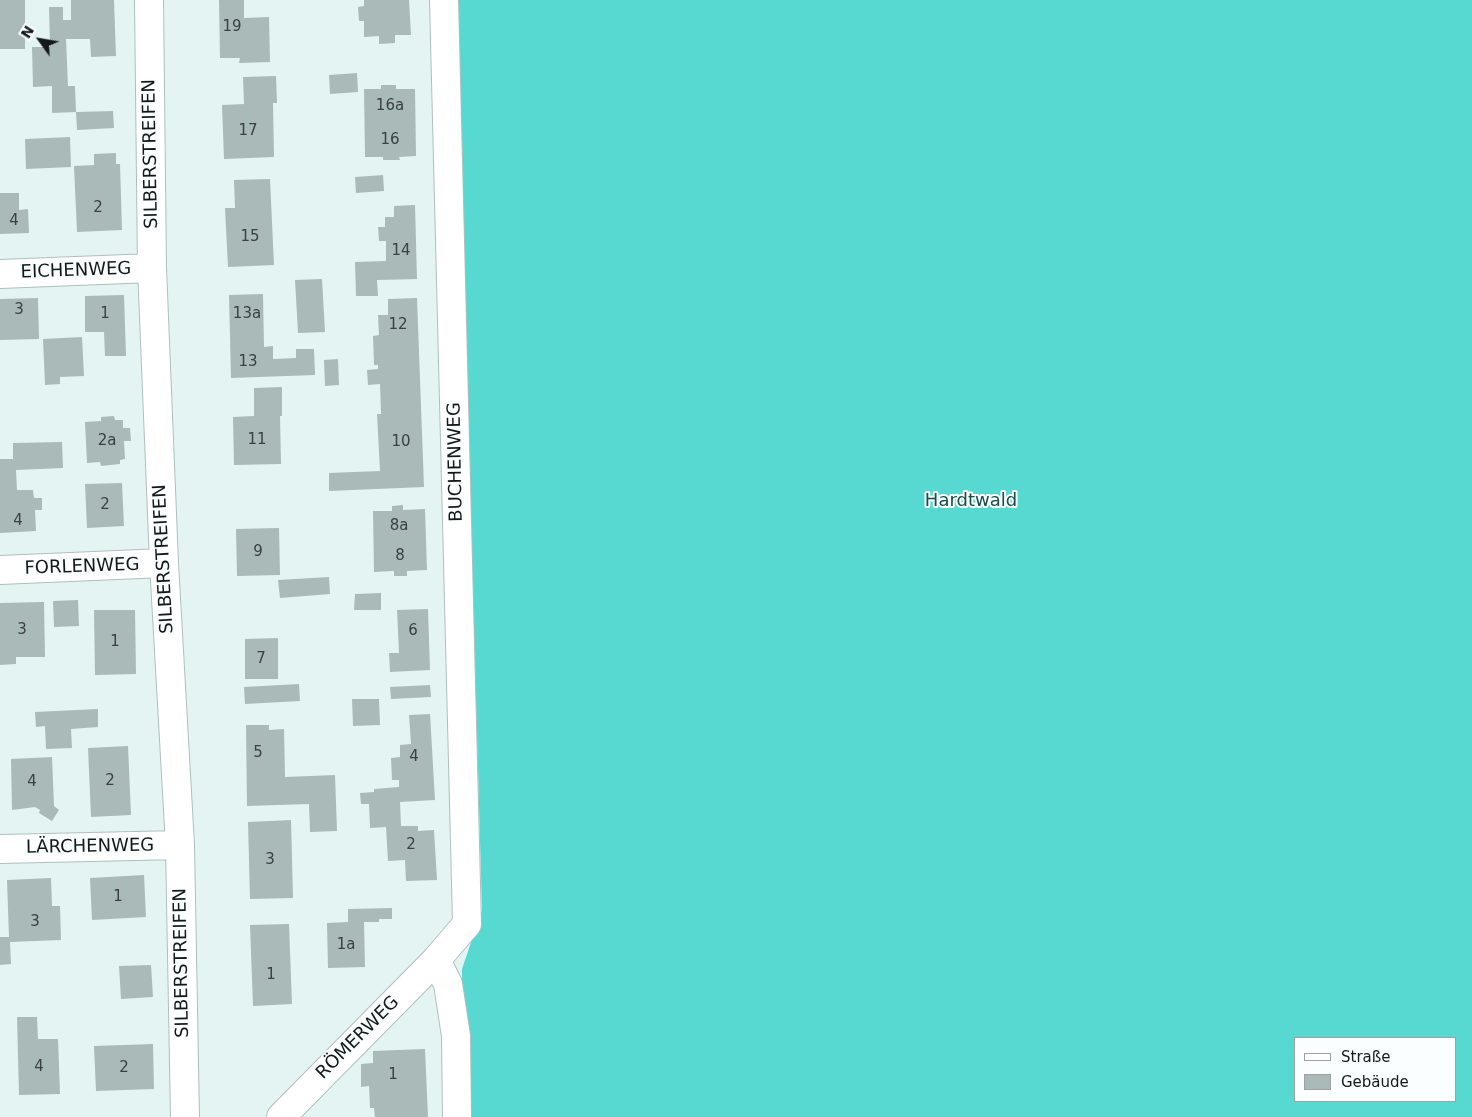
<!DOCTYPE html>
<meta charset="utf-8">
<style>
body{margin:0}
#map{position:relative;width:1472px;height:1117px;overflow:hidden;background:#e4f4f3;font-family:"DejaVu Sans",sans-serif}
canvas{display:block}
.legend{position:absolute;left:1294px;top:1037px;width:162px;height:65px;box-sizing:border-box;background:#fbfefe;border:1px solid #9ea2a2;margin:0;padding:6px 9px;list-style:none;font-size:15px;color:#131919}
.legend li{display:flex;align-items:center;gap:10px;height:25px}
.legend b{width:25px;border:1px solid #9ea2a2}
.north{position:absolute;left:15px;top:15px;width:50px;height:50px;-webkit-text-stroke:4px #fbfefe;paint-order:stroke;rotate:302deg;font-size:14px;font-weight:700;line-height:20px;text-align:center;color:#131919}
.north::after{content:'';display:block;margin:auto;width:18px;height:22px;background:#131919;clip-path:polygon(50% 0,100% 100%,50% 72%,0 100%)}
</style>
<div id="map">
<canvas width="1472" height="1117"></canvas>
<ul class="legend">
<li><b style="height:6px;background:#fff"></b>Straße</li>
<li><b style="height:14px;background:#aabab8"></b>Gebäude</li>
</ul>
<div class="north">N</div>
</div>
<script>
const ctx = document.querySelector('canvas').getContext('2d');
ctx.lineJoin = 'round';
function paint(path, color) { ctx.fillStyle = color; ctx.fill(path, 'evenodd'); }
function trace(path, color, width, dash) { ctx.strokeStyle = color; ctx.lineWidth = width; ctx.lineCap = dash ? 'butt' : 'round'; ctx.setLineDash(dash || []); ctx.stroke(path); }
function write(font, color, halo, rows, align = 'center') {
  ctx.font = font + ' "DejaVu Sans",sans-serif'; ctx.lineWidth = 4; ctx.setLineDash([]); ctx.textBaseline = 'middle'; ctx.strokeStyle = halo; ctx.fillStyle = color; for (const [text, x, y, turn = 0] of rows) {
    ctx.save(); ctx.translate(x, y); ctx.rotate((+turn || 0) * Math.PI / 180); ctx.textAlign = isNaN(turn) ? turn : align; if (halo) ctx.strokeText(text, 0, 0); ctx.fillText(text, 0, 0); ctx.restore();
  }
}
paint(new Path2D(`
 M 456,0 L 1472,0 L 1472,1117 L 463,1117 L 462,969 L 482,910 ZM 1296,1038 L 1456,1038 L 1456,1101 L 1296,1101 Z`), '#57d8d1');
paint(new Path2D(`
 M 0,0 L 25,0 L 25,49 L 0,49 Z
 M 71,0 L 114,0 L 116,56 L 91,57 L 90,39 L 66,39 L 68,86 L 75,86 L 76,112 L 52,113 L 52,86 L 33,87 L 32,47 L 50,47 L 49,7 L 63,7 L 63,20 L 71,20 Z
 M 219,0 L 244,0 L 244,18 L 269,17 L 270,62 L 239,63 L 240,58 L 220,58 Z
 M 364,0 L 409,0 L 411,35 L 395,35 L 395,43 L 379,44 L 379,36 L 364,37 L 364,21 L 359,21 L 358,7 L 364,6 Z
 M 357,73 L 358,92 L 330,94 L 329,75 Z
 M 276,76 L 277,103 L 273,103 L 274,157 L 224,159 L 222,105 L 244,104 L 243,77 Z
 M 381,85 L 396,85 L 396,89 L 415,89 L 416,156 L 399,157 L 400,160 L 383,160 L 383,157 L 365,157 L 364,89 L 381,89 Z
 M 113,111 L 114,128 L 77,130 L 76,112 Z
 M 70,137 L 71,167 L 26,169 L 25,139 Z
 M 116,153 L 116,164 L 120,164 L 122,230 L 77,232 L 74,166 L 94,165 L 94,154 Z
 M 383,175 L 384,191 L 356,193 L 355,177 Z
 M 270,179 L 274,265 L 228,267 L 225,208 L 235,208 L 234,180 Z
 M 0,193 L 19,193 L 19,210 L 28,209 L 29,233 L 0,234 Z
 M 415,205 L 417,279 L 377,280 L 378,296 L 356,296 L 355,262 L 386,261 L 386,241 L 379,241 L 378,227 L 385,227 L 385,217 L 394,217 L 394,206 Z
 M 322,279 L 325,332 L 298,333 L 295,280 Z
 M 263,294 L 264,347 L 273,346 L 273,359 L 296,358 L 296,349 L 314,349 L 315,375 L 231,378 L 229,295 Z
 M 124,295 L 126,356 L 105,356 L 104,332 L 85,332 L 85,296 Z
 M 38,298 L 39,339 L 0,340 L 0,299 Z
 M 417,298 L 424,487 L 329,491 L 329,473 L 380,471 L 377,414 L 381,414 L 380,384 L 368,385 L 367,370 L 378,369 L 378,365 L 374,365 L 373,336 L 379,335 L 378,315 L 388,315 L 388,299 Z
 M 82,337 L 84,376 L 60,377 L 60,384 L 45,385 L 43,339 Z
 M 338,359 L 339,385 L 325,386 L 324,360 Z
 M 282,387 L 282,416 L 280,416 L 281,464 L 234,465 L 233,417 L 254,416 L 254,388 Z
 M 114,416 L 115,420 L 123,420 L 123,428 L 130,428 L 131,441 L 124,441 L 125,459 L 120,460 L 120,464 L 101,466 L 100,462 L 87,463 L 85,422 L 101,421 L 101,417 Z
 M 62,442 L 63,468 L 16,470 L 17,490 L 33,490 L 34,498 L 42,498 L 42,510 L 35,510 L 36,531 L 0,533 L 0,459 L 13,459 L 13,443 Z
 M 122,483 L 124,526 L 87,528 L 85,484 Z
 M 403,505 L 403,510 L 425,509 L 427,570 L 407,571 L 407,576 L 394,576 L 394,571 L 374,572 L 373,511 L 392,511 L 392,506 Z
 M 279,528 L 280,575 L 237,576 L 236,529 Z
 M 329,577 L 330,594 L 280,598 L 278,580 Z
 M 381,593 L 381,610 L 354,610 L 355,594 Z
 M 78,600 L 79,626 L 54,627 L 53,601 Z
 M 44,602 L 45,657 L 16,657 L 16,664 L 0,665 L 0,603 Z
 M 428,609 L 430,670 L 390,672 L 389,653 L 399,653 L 397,610 Z
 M 94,610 L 135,610 L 136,674 L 95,675 Z
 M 278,638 L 278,679 L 245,679 L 245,639 Z
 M 299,684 L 300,701 L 245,704 L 244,687 Z
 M 430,685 L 431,697 L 391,699 L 390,687 Z
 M 352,699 L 379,699 L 380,725 L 353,726 Z
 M 98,709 L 98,727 L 71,729 L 72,748 L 46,749 L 45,726 L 36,727 L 35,712 Z
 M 430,714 L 435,800 L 400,802 L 401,826 L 418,826 L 418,831 L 434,830 L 437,880 L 406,881 L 405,860 L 388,861 L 386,827 L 370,828 L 369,804 L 361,804 L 360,793 L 374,792 L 374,789 L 399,787 L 399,780 L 392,780 L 391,758 L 400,757 L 400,745 L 411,744 L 409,715 Z
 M 246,725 L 269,725 L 269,730 L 284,729 L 285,777 L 335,775 L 337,831 L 310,832 L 309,804 L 247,806 Z
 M 128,746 L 131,815 L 91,817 L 88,748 Z
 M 52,757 L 54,806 L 59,810 L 52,821 L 39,813 L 40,810 L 35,807 L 12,810 L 11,759 Z
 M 291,820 L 293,898 L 250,899 L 248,822 Z
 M 144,875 L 146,917 L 92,920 L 90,878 Z
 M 51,878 L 52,906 L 60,906 L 61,940 L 10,942 L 11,964 L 0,965 L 0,937 L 9,937 L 7,880 Z
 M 392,908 L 392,919 L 379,919 L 379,922 L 364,922 L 365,967 L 328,968 L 327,923 L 348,922 L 348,909 Z
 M 289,924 L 292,1004 L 253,1006 L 250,925 Z
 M 151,965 L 153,997 L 121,999 L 119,966 Z
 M 17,1017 L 37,1017 L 38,1039 L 58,1039 L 60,1094 L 19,1095 Z
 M 153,1044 L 154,1089 L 96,1091 L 94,1046 Z
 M 425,1049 L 428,1117 L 375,1117 L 374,1108 L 370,1108 L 369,1086 L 361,1087 L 361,1064 L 373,1063 L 373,1051 Z`), '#aabab8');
const minor = new Path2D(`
 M 149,0 L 152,268 L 164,563 L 180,845 L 185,1117
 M 0,274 L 152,268
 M 0,570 L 164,563
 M 0,849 L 180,845
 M 436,960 L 448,984 L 456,1036 L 457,1117
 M 281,1117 L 436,960 L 467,924 L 444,0`);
trace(minor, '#afbfbe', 30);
trace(minor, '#fff', 28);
write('15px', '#394141', null, [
 ["19",232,27],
 ["16a",390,106],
 ["17",248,131],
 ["16",390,140],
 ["2",98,208],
 ["4",14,221],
 ["15",250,237],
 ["14",401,251],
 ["3",19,310],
 ["1",105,314],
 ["13a",247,314],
 ["12",398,325],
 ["13",248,362],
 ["11",257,440],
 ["2a",107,441],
 ["10",401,442],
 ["2",105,505],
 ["4",18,521],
 ["8a",399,526],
 ["9",258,552],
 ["8",400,556],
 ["3",22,630],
 ["6",413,631],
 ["1",115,642],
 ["7",261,659],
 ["5",258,753],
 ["4",414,757],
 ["2",110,781],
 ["4",32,782],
 ["2",411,845],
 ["3",270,860],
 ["1",118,897],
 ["3",35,922],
 ["1a",346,945],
 ["1",271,975],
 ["4",39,1067],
 ["2",124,1068],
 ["1",393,1075]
]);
write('18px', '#131919', '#fbfefe', [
 ["SILBERSTREIFEN",151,154,-91],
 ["EICHENWEG",76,271,-2],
 ["BUCHENWEG",456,462,-91],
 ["SILBERSTREIFEN",164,559,-93],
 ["FORLENWEG",82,567,-2],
 ["LÄRCHENWEG",90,847,-1],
 ["SILBERSTREIFEN",182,963,-91],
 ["RÖMERWEG",358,1038,-45]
]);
write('18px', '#144d4a', '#fbfefe', [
 ["Hardtwald",971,501]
]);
</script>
